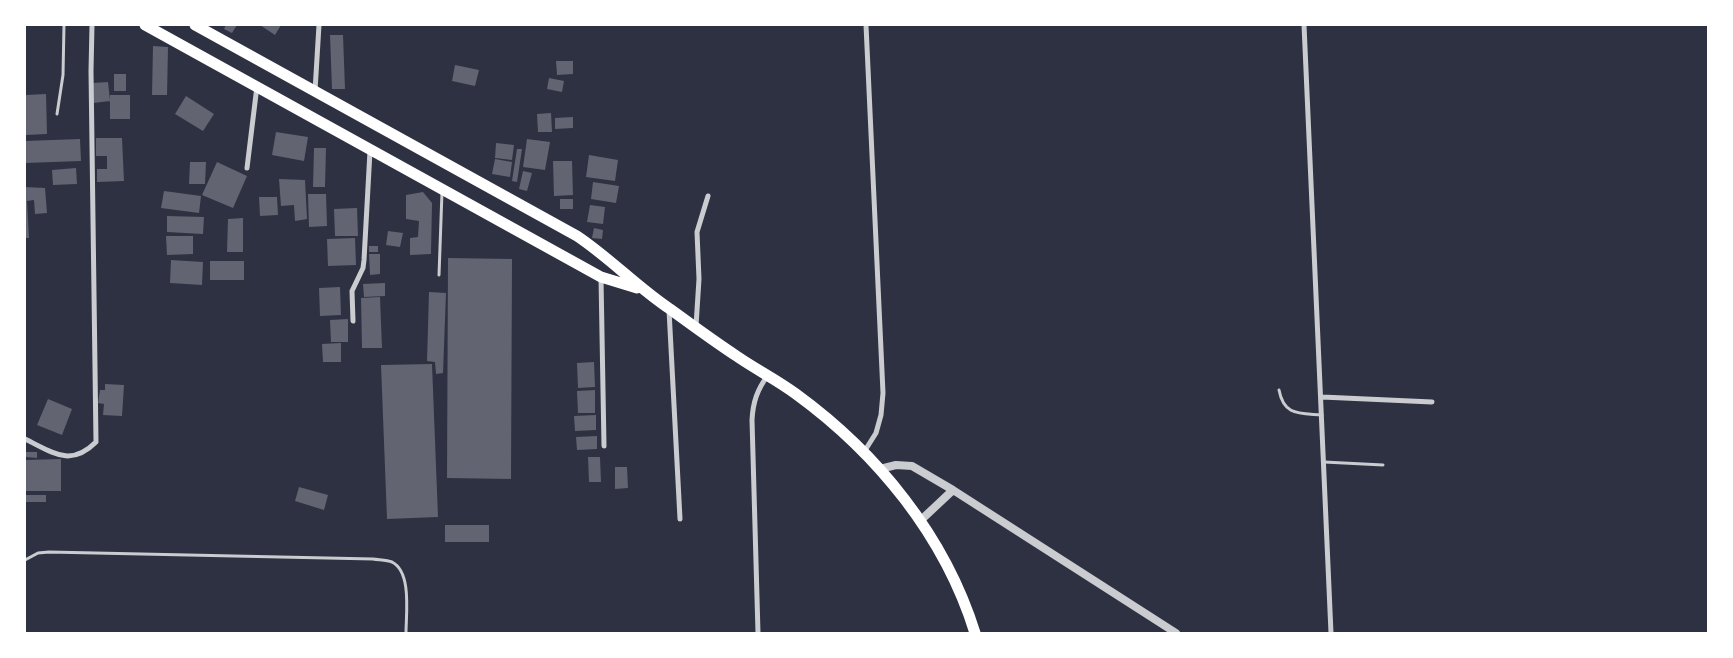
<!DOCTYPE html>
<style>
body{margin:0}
#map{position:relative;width:1733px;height:658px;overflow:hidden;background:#2d3142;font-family:Manrope,sans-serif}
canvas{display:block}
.frame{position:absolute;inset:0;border:26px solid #fff;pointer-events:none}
</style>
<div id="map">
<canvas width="1733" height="658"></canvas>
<div class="frame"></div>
</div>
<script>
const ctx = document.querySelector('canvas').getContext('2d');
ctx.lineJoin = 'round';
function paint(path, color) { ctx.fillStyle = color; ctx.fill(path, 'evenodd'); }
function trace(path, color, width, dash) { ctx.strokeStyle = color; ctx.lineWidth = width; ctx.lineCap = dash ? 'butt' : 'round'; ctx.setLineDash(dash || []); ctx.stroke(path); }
paint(new Path2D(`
 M 226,25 L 237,25 L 232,33 L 224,29 Z
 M 260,25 L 281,25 L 275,35 Z
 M 330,35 L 343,35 L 345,89 L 332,89 Z
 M 153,46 L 168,47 L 167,95 L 152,95 Z
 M 556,61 L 573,61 L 573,74 L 557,75 Z
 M 455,65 L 479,70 L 475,86 L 452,81 Z
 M 114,74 L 126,74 L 126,91 L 114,91 Z
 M 549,78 L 564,81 L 562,92 L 547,89 Z
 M 108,82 L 110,101 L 93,103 L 92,83 Z
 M 46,94 L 47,134 L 25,135 L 25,95 Z
 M 110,95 L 130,95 L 130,119 L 110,119 Z
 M 186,96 L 214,114 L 203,131 L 175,114 Z
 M 551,113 L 552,132 L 538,132 L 537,114 Z
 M 573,117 L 573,128 L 555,129 L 555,118 Z
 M 276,132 L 308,137 L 304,161 L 272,155 Z
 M 96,138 L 122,138 L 124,181 L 97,182 L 97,169 L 107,169 L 107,156 L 96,156 Z
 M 80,139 L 81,161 L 25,163 L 25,141 Z
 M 527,139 L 550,142 L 545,170 L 523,167 Z
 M 496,143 L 514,145 L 512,160 L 495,158 Z
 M 314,148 L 326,148 L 325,187 L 313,187 Z
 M 517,149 L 522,149 L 517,182 L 512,181 Z
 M 589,155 L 618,160 L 615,181 L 586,177 Z
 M 495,159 L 512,162 L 510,177 L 492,174 Z
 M 553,161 L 572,161 L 573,195 L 554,196 Z
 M 190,162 L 206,162 L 205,184 L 189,184 Z
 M 217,162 L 247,176 L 233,208 L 202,195 Z
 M 76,168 L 77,184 L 53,185 L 52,170 Z
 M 523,171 L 532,173 L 527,191 L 519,189 Z
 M 279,179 L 305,180 L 307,219 L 295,221 L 294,205 L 281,206 Z
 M 593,182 L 619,186 L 616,203 L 591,199 Z
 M 25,187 L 45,188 L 47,213 L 35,214 L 34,200 L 27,201 L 29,238 L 25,238 Z
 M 164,191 L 201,196 L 199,213 L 161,208 Z
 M 423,192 L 432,203 L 431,254 L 410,255 L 410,238 L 418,237 L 419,221 L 406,219 L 406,195 Z
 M 308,194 L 326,194 L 327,226 L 309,227 Z
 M 259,197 L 277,197 L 278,215 L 260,216 Z
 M 560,199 L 573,199 L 573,209 L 560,209 Z
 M 590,205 L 605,207 L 603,224 L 587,222 Z
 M 357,208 L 358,236 L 335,236 L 334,209 Z
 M 167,216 L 204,217 L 203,234 L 167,232 Z
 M 243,218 L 243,252 L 227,252 L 228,219 Z
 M 594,228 L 603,230 L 602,239 L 592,238 Z
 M 388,231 L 403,233 L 400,247 L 386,245 Z
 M 166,236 L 193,236 L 193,254 L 167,255 Z
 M 355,238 L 356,265 L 328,266 L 327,239 Z
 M 369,246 L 378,246 L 378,252 L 369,252 Z
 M 369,254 L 380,254 L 380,274 L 370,275 Z
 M 448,258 L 512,259 L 511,479 L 447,478 Z
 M 171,260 L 203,262 L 202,285 L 170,283 Z
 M 210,261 L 244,261 L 244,280 L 210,280 Z
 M 385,283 L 385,296 L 364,297 L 363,284 Z
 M 340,287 L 341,315 L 320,316 L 319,288 Z
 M 429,292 L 446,293 L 443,373 L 436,374 L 435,362 L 427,361 Z
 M 380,297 L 382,348 L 362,348 L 361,298 Z
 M 348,319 L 348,342 L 331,342 L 330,320 Z
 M 341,343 L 341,362 L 323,362 L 322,344 Z
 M 594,362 L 595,387 L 578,388 L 577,363 Z
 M 432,364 L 438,517 L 387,519 L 381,365 Z
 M 105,384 L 124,385 L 122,416 L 103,415 L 104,404 L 98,403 L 100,390 L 105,390 Z
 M 595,390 L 595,413 L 578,413 L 577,391 Z
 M 48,399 L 72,409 L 62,435 L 37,425 Z
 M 596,415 L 596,430 L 575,431 L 574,416 Z
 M 597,436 L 597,449 L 577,450 L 576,437 Z
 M 26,452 L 37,452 L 37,458 L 26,457 Z
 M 588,457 L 600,457 L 601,482 L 589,482 Z
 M 61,459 L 61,491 L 25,491 L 25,460 Z
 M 615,467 L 627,467 L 628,488 L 615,489 Z
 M 299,487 L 328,495 L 324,510 L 295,501 Z
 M 25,495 L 46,495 L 46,502 L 25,502 Z
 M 445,525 L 489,525 L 489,542 L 445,542 Z`), '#626471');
trace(new Path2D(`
 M 57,114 L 63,75 L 64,25
 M 439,275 L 442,192
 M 1279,390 C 1284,416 1299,413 1322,415
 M 1324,462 L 1383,465
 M 25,560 L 38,553 L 49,552 L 373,559 C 379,560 387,560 392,562 C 412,572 406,614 406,633`), '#caccd0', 3);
trace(new Path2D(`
 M 1304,25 L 1331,633
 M 315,91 L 319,25
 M 247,168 L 257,86
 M 601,278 L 604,446
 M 669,310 L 680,519
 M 353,321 L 352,291 L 363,268 L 364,260 L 370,151
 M 696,326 L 699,279 L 697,232 L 708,196
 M 1322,397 L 1432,402
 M 25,439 C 52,452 70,468 96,442 L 91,71 L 92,25
 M 864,452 L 876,433 L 881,415 L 883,393 L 866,25
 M 758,633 L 752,420 C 753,402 757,390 768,375`), '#caccd0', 5);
trace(new Path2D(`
 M 880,469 L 896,465 L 912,466 L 953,490 L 1176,633
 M 920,521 L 953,490`), '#caccd0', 8);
trace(new Path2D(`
 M 145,25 L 601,277 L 637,288
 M 195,25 L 577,236 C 610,258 637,287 670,309 C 692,325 715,342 738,357 C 757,370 777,380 796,394 C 877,453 945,536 975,633`), '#fff', 11);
</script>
